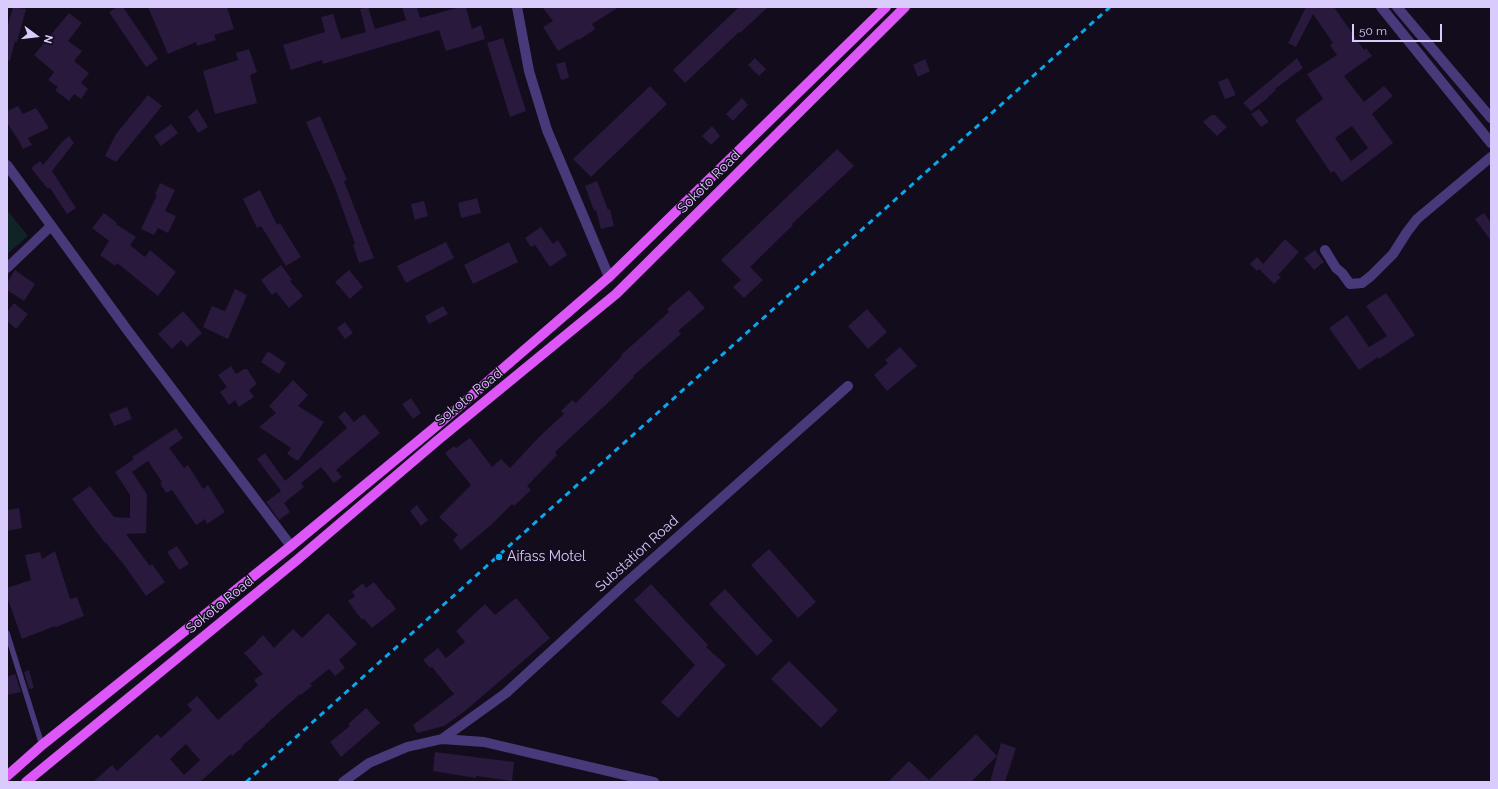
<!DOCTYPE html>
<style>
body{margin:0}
#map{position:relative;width:1498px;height:789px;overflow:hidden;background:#130c1d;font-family:Raleway,sans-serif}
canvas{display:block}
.frame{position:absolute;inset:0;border:8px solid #dacbfd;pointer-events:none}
.north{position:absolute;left:16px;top:16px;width:40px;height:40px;-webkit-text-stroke:3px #130c1d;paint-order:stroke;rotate:105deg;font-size:11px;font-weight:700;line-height:16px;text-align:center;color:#dacbfd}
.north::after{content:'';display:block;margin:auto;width:14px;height:18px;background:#dacbfd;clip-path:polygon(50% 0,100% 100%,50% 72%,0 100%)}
.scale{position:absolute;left:1352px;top:24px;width:90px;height:18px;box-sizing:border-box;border:2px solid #dacbfd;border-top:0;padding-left:5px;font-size:12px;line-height:14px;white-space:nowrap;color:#dacbfd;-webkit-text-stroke:3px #130c1d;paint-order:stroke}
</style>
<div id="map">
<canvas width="1498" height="789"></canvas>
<div class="frame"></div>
<div class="north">N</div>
<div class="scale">50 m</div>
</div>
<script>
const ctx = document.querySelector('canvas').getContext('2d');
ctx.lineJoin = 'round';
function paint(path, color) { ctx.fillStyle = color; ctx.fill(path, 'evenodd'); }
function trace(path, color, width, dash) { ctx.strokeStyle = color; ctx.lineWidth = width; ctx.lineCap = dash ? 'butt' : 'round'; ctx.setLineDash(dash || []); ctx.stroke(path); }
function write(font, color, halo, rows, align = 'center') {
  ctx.font = font + ' Raleway,sans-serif'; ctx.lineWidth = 3; ctx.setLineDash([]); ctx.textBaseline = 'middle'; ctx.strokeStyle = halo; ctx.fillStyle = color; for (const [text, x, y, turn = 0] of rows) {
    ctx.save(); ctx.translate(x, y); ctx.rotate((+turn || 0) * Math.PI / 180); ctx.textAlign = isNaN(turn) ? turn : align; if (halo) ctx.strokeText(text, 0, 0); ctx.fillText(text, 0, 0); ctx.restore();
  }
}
paint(new Path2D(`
 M 7,210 L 28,236 L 7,254 Z`), '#102327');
paint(new Path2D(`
 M 13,7 L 26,9 L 17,42 L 15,41 L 10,61 L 7,60 L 7,28 Z
 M 117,7 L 123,7 L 158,59 L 146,67 L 109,12 Z
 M 148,7 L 227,7 L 234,29 L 214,35 L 216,40 L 197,46 L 196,42 L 168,54 Z
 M 367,7 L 368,7 L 375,29 L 406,20 L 402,7 L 417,7 L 420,18 L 460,7 L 466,7 L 472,29 L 481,25 L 485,39 L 446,51 L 439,30 L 323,64 L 322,60 L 291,70 L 283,45 L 325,32 L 321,17 L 333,14 L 341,39 L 366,32 L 360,9 Z
 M 542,7 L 619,7 L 592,24 L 595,29 L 579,40 L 578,39 L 558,51 L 543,27 L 553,21 Z
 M 739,7 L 768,7 L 740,33 L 739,32 L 685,83 L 673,70 Z
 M 1306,7 L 1334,7 L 1364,50 L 1366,48 L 1372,56 L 1344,76 L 1364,102 L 1384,86 L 1393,96 L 1372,114 L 1393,143 L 1342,182 L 1334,171 L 1331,173 L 1295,120 L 1323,99 L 1307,74 L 1337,55 L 1330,45 L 1333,43 L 1313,14 L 1296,47 L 1288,43 ZM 1352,126 L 1368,148 L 1351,161 L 1335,138 Z
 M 69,13 L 82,23 L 68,41 L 82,51 L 74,61 L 89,73 L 81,83 L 88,89 L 81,99 L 74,94 L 69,101 L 55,90 L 58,87 L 48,80 L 54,72 L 34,55 Z
 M 503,38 L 526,111 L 510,117 L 487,43 Z
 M 249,49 L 257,72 L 250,75 L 257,103 L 215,114 L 203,71 L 238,60 L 236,53 Z
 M 755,58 L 766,69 L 759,76 L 748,65 Z
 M 1297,58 L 1303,68 L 1275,89 L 1276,90 L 1267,98 L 1268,98 L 1251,111 L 1243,103 Z
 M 925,59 L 930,71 L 918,77 L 913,65 Z
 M 565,62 L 569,78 L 561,80 L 556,64 Z
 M 1228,78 L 1236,95 L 1225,99 L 1218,82 Z
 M 650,86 L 667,104 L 591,177 L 573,159 Z
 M 148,95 L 162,106 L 116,162 L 105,156 L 116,134 Z
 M 742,98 L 748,105 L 733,121 L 726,114 Z
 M 18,106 L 23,114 L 36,108 L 49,128 L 28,138 L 32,145 L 23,149 L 19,141 L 7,123 L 7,111 Z
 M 197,109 L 208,127 L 198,133 L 188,117 Z
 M 1259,109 L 1269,122 L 1261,127 L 1251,114 Z
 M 1211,115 L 1215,115 L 1227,127 L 1217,136 L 1203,122 Z
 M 320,116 L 347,180 L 344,181 L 374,258 L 359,263 L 353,245 L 355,244 L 335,188 L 306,122 Z
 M 171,124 L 178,133 L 161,146 L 154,136 Z
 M 712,126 L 720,136 L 711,145 L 702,136 Z
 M 69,136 L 74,143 L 52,171 L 76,208 L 67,214 L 50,188 L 48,189 L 31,168 L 40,161 L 43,165 L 62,142 Z
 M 837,149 L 854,166 L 792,224 L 793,225 L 750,267 L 763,280 L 744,298 L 733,287 L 741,280 L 721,260 Z
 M 597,181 L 608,210 L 610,209 L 614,226 L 601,229 L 596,210 L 594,211 L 585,186 Z
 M 160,183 L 175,190 L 165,211 L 176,216 L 168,233 L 158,228 L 154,235 L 141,229 L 157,195 L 155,194 Z
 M 260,190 L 277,225 L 280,223 L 301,257 L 286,266 L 261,226 L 257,228 L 243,199 Z
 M 477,198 L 481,213 L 461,218 L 458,203 Z
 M 424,201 L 428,216 L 415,220 L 411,204 Z
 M 104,213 L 117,223 L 116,224 L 136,237 L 130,245 L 145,257 L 150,250 L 176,272 L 158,296 L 117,263 L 115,266 L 100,255 L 109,241 L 92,228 Z
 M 1484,213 L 1491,223 L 1491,241 L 1475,219 Z
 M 541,227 L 553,244 L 558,240 L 567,255 L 550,267 L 535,245 L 531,247 L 525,238 Z
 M 1285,239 L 1299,252 L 1278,275 L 1281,277 L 1274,284 L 1259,269 L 1257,271 L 1250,264 L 1257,257 L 1263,264 Z
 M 446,242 L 454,258 L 406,283 L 397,266 Z
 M 509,242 L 518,262 L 473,284 L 464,265 Z
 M 1315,250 L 1324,262 L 1314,270 L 1304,258 Z
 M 281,265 L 292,280 L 290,281 L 303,296 L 289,308 L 276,292 L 272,295 L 261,280 Z
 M 15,270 L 35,284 L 24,301 L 7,290 L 7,283 Z
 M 349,270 L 363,287 L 350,299 L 335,282 Z
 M 235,289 L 247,295 L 228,339 L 203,327 L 212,306 L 225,311 Z
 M 689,290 L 705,308 L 678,331 L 681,334 L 633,376 L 634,377 L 612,399 L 555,452 L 557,455 L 527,486 L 531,490 L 514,506 L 512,504 L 491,525 L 461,550 L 453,540 L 458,535 L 439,517 L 471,485 L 445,453 L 454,446 L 456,448 L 470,438 L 492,467 L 501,459 L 510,468 L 539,437 L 564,414 L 561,411 L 572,400 L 576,403 L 622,356 L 621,355 L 669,312 L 667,309 Z
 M 1386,293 L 1415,335 L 1379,359 L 1378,357 L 1359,370 L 1329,328 L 1347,315 L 1369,347 L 1387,336 L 1366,306 Z
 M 14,303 L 28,314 L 16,329 L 7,321 L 7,312 Z
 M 443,306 L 448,314 L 429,324 L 425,316 Z
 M 867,309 L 887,332 L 868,349 L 848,326 Z
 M 183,311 L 202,333 L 187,347 L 181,340 L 172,349 L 158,334 Z
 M 345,322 L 353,333 L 345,339 L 337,328 Z
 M 900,347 L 917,366 L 887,391 L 874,375 L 888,363 L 885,360 Z
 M 268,351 L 286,363 L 279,374 L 261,362 Z
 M 231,366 L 236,374 L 244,369 L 247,369 L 257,384 L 249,390 L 254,397 L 239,407 L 235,400 L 229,405 L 220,392 L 227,387 L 218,375 Z
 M 293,380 L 308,395 L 298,406 L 324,422 L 298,461 L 287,454 L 291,448 L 259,427 L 276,413 L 269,406 Z
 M 411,398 L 421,413 L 413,419 L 402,404 Z
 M 127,407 L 132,419 L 114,426 L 109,414 Z
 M 345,411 L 354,422 L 364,414 L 380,433 L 336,470 L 342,477 L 334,483 L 321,467 L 301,483 L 304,487 L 284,503 L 290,512 L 279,520 L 266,502 L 281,491 L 257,459 L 265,453 L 285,481 L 347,428 L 338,417 Z
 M 176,428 L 183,438 L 169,448 L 184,468 L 188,465 L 203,489 L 208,485 L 225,512 L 207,524 L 205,519 L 196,525 L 172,490 L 166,493 L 160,483 L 162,482 L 148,461 L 132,472 L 147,494 L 146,533 L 126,534 L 150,566 L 152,564 L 165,582 L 146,596 L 125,566 L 106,543 L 105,543 L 72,499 L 90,486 L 114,517 L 130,518 L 130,495 L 115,472 L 134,459 L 132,457 Z
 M 417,505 L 428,520 L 421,526 L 410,511 Z
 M 19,508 L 22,528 L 7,531 L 7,510 Z
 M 177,546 L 189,564 L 179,570 L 167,552 Z
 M 769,549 L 816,602 L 798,618 L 751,565 Z
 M 55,551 L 70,599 L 77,597 L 84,616 L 56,627 L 55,626 L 22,639 L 7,597 L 7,588 L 31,580 L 25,555 L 40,552 L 42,559 Z
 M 374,582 L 388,600 L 389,599 L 396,609 L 372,628 L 363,618 L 362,620 L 348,601 L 355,596 L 352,592 L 363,583 L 366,588 Z
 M 651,584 L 708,645 L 706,647 L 726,665 L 678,718 L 661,702 L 695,665 L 634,600 Z
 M 725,589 L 773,641 L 757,656 L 709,604 Z
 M 516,598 L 550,638 L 465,711 L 444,726 L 417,733 L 413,725 L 454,694 L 432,667 L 430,668 L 423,660 L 438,648 L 446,658 L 465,642 L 456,631 L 485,604 L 495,615 Z
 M 328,613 L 357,644 L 339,660 L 345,668 L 335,676 L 329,669 L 310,684 L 312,686 L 301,695 L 300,694 L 265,725 L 265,726 L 242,746 L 243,747 L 232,756 L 231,754 L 200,782 L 93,782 L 112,765 L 117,771 L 157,734 L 161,738 L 192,710 L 187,705 L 197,696 L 218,720 L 258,685 L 254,680 L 263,674 L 244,653 L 256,643 L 256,642 L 263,635 L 274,648 L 293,629 L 302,638 ZM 186,744 L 200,760 L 184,775 L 170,759 Z
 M 789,661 L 838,710 L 821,728 L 771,679 Z
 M 29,670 L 34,688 L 29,689 L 24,672 Z
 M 15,674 L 21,692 L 7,695 L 7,677 Z
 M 366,708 L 380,723 L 341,757 L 330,742 L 350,726 L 348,724 Z
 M 976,734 L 997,756 L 971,782 L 888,782 L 909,761 L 929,780 Z
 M 1001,743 L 1016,748 L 1005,782 L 990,782 Z
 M 435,752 L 514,762 L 512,781 L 476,776 L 476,778 L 433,771 Z`), '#28193d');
trace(new Path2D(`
 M 7,633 L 42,745`), '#49397a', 5.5);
trace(new Path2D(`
 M 517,7 L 529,71 L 547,130 L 609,277
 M 1381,7 L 1491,143
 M 1397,7 L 1491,118
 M 7,165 L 128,331 L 291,546
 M 1325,250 L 1336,268 L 1342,273 L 1350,284 L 1362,283 L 1371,276 L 1393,254 L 1407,232 L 1417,219 L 1491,157
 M 7,268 L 51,226
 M 442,739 L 506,693 L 626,583 L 848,386
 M 343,782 L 369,763 L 407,747 L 442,739 L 484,742 L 654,782`), '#49397a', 10);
trace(new Path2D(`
 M 7,776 L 42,745 L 291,546 L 434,428 L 609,277 L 886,7
 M 26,782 L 297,560 L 438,440 L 616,294 L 905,7`), '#dc56f8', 10);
trace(new Path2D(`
 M 246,782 L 1110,7`), '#0aa7ea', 3, [6, 5]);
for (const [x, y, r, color] of [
 [499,557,4,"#0aa7ea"]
]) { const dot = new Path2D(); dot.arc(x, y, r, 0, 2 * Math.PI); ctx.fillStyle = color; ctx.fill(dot); trace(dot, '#130c1d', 1.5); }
write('14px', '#dacbfd', '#130c1d', [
 ["Sokoto Road",709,182,-45],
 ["Sokoto Road",469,397,-39],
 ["Substation Road",637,554,-42],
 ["Sokoto Road",220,605,-39]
]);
write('14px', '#dacbfd', '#130c1d', [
 ["Aifass Motel",507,557]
], 'left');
</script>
